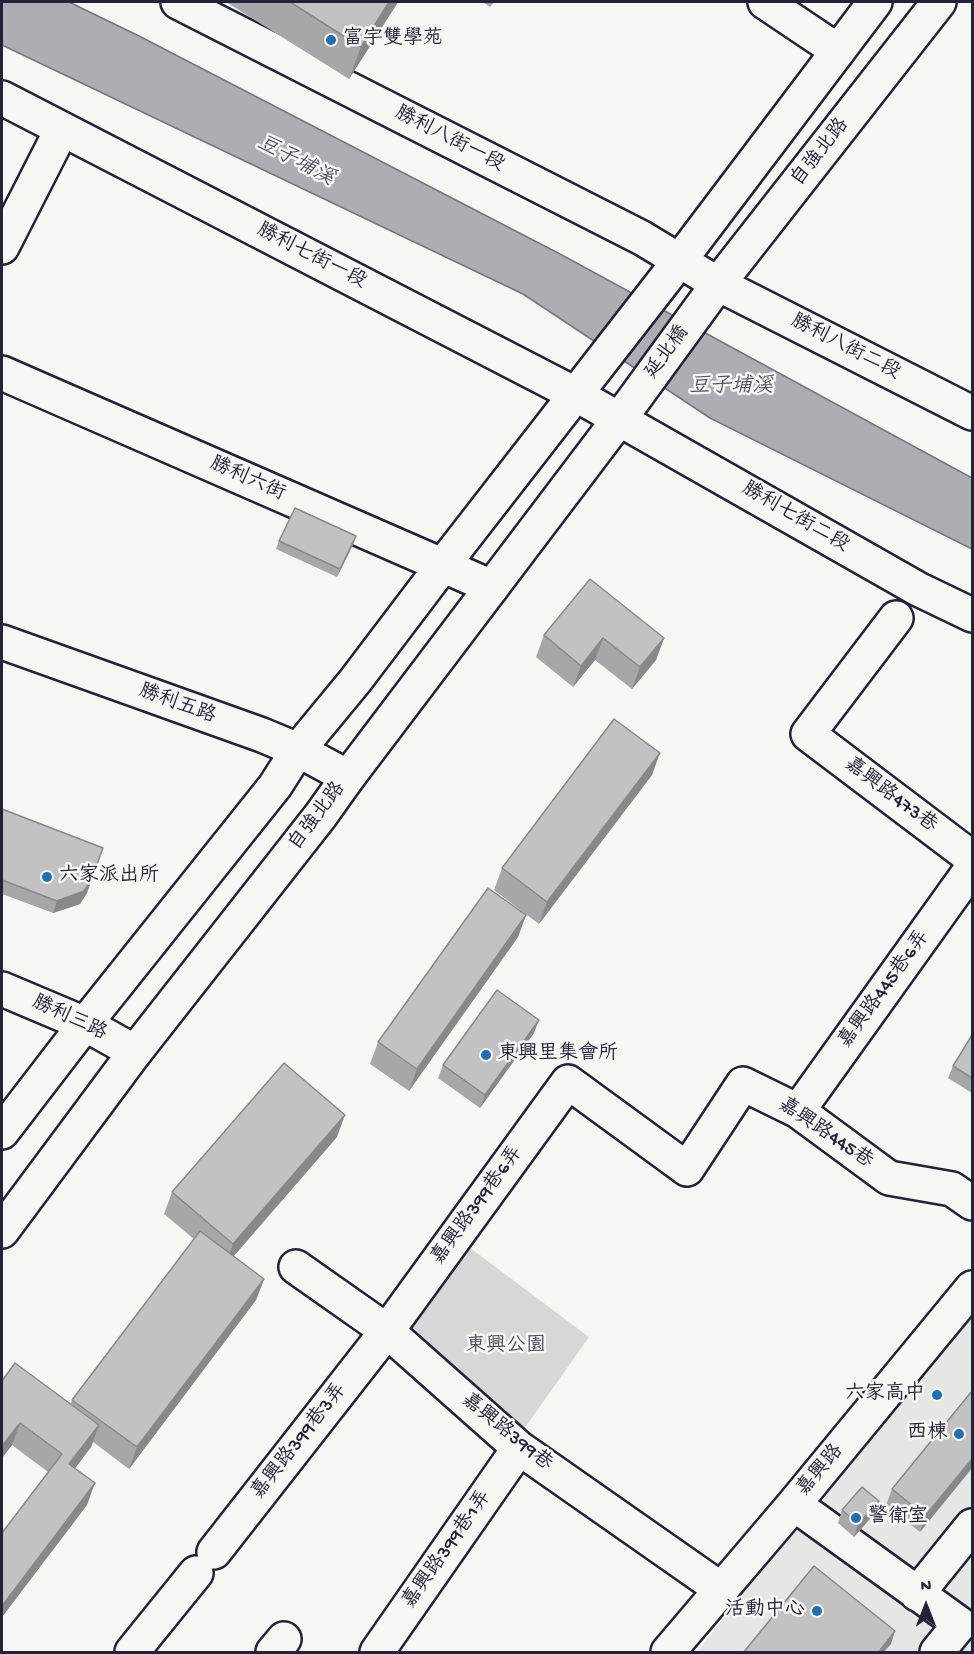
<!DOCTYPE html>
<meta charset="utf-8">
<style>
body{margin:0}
#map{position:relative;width:974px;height:1654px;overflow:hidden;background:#f6f6f2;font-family:"Gochi Hand",sans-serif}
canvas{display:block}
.frame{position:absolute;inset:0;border:3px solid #22223b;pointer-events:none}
.north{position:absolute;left:896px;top:1576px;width:60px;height:60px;-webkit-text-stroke:4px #f6f6f2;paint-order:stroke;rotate:0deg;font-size:16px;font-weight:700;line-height:24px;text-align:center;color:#22223b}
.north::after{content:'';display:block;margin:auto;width:21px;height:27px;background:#22223b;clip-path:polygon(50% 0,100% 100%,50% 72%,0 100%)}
</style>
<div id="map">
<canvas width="974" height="1654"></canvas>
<div class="frame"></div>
<div class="north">N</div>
</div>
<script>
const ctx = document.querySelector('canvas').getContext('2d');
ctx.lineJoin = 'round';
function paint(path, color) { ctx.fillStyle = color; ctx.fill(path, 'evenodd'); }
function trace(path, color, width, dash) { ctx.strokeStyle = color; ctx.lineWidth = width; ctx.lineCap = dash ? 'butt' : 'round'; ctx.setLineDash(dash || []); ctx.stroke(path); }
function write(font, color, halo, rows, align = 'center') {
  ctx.font = font + ' "Gochi Hand","LXGW WenKai TC",sans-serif'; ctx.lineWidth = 5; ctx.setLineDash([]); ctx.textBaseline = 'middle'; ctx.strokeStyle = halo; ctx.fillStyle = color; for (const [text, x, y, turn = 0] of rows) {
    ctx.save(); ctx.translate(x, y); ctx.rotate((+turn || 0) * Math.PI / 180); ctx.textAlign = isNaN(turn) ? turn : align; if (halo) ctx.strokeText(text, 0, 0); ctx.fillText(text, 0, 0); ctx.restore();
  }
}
paint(new Path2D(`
 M 972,1307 L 972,1652 L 697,1652 L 832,1483 Z`), '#e6e6e4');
paint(new Path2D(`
 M 469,1247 L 589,1337 L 517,1439 L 403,1326 Z`), '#d7d7d7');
const water = new Path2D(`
 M 2,2 L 69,2 L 139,36 L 560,254 L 972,478 L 972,549 L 710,418 L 523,294 L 2,45 Z`);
paint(water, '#adadb3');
trace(water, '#757583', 1.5);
const minor = new Path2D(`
 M 178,2 L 642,238 L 718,284 L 972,413
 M 765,2 L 838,51
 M 2,98 L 575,394 L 918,589 L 972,615
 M 2,247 L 62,129
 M 2,373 L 492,587
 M 896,618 L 808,734 L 972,858
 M 2,642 L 262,735 L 298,750 L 348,777
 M 2,989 L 85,1024 L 135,1052
 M 798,1111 L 972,868
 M 296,1267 L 387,1331 L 519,1448 L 722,1590
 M 794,1504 L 960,1624 L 937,1652
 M 214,1552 L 387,1331 L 568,1082 L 687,1169 L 743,1084 L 798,1111 L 889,1178 L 952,1189 L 972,1203
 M 917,1594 L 972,1526
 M 132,1652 L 196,1573
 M 273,1652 L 284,1639
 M 377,1652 L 519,1448
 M 668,1652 L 794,1504 L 972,1288`);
const major = new Path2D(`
 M 2,1132 L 85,1024 L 275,786 L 298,750 L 355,681 L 443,565 L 680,260 L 875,2
 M 2,1231 L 135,1052 L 321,815 L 348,777 L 632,402 L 718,284 L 939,2`);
trace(minor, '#22223b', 38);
trace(major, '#22223b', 38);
trace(minor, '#f6f6f2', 33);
trace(major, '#f6f6f2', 33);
paint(new Path2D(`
 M 226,2 L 398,2 L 349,79 Z
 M 483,2 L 494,2 L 490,7 Z
 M 356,536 L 337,577 L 276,549 L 279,541 Z
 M 544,635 L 664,638 L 656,660 L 632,689 L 595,660 L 573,687 L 536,657 Z
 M 652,775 L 539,924 L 494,890 L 502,868 Z
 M 2,809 L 87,893 L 80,904 L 53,913 L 2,894 Z
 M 526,915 L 518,937 L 409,1091 L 370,1064 L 378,1042 Z
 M 534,1033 L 480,1108 L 438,1078 L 443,1065 Z
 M 972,1035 L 972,1093 L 948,1078 L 953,1066 Z
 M 337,1137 L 234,1256 L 264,1279 L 256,1300 L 129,1469 L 93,1442 L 91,1447 L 75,1468 L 87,1505 L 2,1617 L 2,1533 L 48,1472 L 12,1445 L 2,1458 L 2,1381 L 71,1404 L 72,1400 L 194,1239 L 164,1214 L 172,1192 Z
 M 972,1391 L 972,1468 L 920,1532 L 886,1505 L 892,1489 Z
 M 879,1501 L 874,1514 L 854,1537 L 838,1523 L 842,1510 Z`), '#a7a7a9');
paint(new Path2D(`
 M 389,2 L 398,2 L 349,79 L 361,47 Z
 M 356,536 L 353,545 L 337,577 L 340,569 Z
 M 603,638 L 595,660 L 573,687 L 581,666 Z
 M 664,638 L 656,660 L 632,689 L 640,667 Z
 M 660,753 L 652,775 L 539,924 L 547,902 Z
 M 99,860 L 87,893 L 80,904 L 53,913 L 57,901 Z
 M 526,915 L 518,937 L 409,1091 L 417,1069 Z
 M 539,1020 L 534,1033 L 480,1108 L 485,1095 Z
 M 345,1115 L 337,1137 L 225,1266 L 233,1244 Z
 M 264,1279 L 256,1300 L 129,1469 L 137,1447 Z
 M 20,1423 L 12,1445 L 2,1458 L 2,1446 Z
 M 99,1425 L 91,1447 L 62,1486 L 69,1464 Z
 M 972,1459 L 972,1468 L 920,1532 L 925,1516 Z
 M 95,1483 L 87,1505 L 2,1617 L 2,1606 Z
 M 879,1501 L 874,1514 L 854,1537 L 858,1524 Z
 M 895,1631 L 891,1644 L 883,1653 L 878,1653 Z`), '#888889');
const building = new Path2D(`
 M 290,2 L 389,2 L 361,47 Z
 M 295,508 L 356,536 L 340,569 L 279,541 Z
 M 590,579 L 664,638 L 640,667 L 603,638 L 581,666 L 544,635 Z
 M 614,719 L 660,753 L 547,902 L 502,868 Z
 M 2,809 L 103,848 L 91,880 L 84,891 L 57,901 L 2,880 Z
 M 488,888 L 526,915 L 417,1069 L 378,1042 Z
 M 497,990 L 539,1020 L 485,1095 L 443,1065 Z
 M 972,1035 L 972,1078 L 953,1066 Z
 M 284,1063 L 345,1115 L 233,1244 L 172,1192 Z
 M 200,1231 L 264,1279 L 137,1447 L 72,1400 Z
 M 15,1363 L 99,1425 L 69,1464 L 95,1483 L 2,1606 L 2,1533 L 62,1454 L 20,1423 L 2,1446 L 2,1381 Z
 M 972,1391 L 972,1459 L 925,1516 L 892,1489 Z
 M 862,1487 L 879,1501 L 858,1524 L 842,1510 Z
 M 814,1566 L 895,1631 L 878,1653 L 743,1653 Z`);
paint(building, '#c2c2c4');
trace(building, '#888889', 1.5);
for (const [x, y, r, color] of [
 [331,40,6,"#1f6fb2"],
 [47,877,6,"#1f6fb2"],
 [486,1055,6,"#1f6fb2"],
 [937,1395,6,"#1f6fb2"],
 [959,1434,6,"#1f6fb2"],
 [856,1518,6,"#1f6fb2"],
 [817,1611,6,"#1f6fb2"]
]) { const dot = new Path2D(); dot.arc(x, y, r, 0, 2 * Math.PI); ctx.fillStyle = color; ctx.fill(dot); trace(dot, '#f6f6f2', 2); }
write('20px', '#22223b', '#f6f6f2', [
 ["富宇雙學苑",343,40],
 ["六家派出所",59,877],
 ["東興里集會所",498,1055],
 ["六家高中",925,1395,"right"],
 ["西棟",947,1434,"right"],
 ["警衛室",868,1518],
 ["活動中心",805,1611,"right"]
], 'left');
write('20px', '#22223b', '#f6f6f2', [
 ["勝利八街一段",449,140,27],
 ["自強北路",821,153,-52],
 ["勝利七街一段",311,257,27],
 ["勝利八街二段",845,348,27],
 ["延北橋",668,353,-54],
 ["勝利六街",247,480,24],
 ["勝利七街二段",795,518,30],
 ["勝利五路",177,705,20],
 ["嘉興路473巷",890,796,37],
 ["自強北路",318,817,-53],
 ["嘉興路445巷6弄",885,990,-54],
 ["勝利三路",69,1019,25],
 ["嘉興路445巷",825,1134,34],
 ["嘉興路399巷6弄",478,1206,-54],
 ["嘉興路399巷",506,1433,39],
 ["嘉興路399巷3弄",300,1442,-52],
 ["嘉興路",821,1471,-50],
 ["嘉興路399巷1弄",448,1550,-55]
]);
write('20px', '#4f4f62', '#f6f6f2', [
 ["東興公園",506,1347]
]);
write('italic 21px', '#535365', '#f6f6f2', [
 ["豆子埔溪",295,162,28],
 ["豆子埔溪",731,388]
]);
</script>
